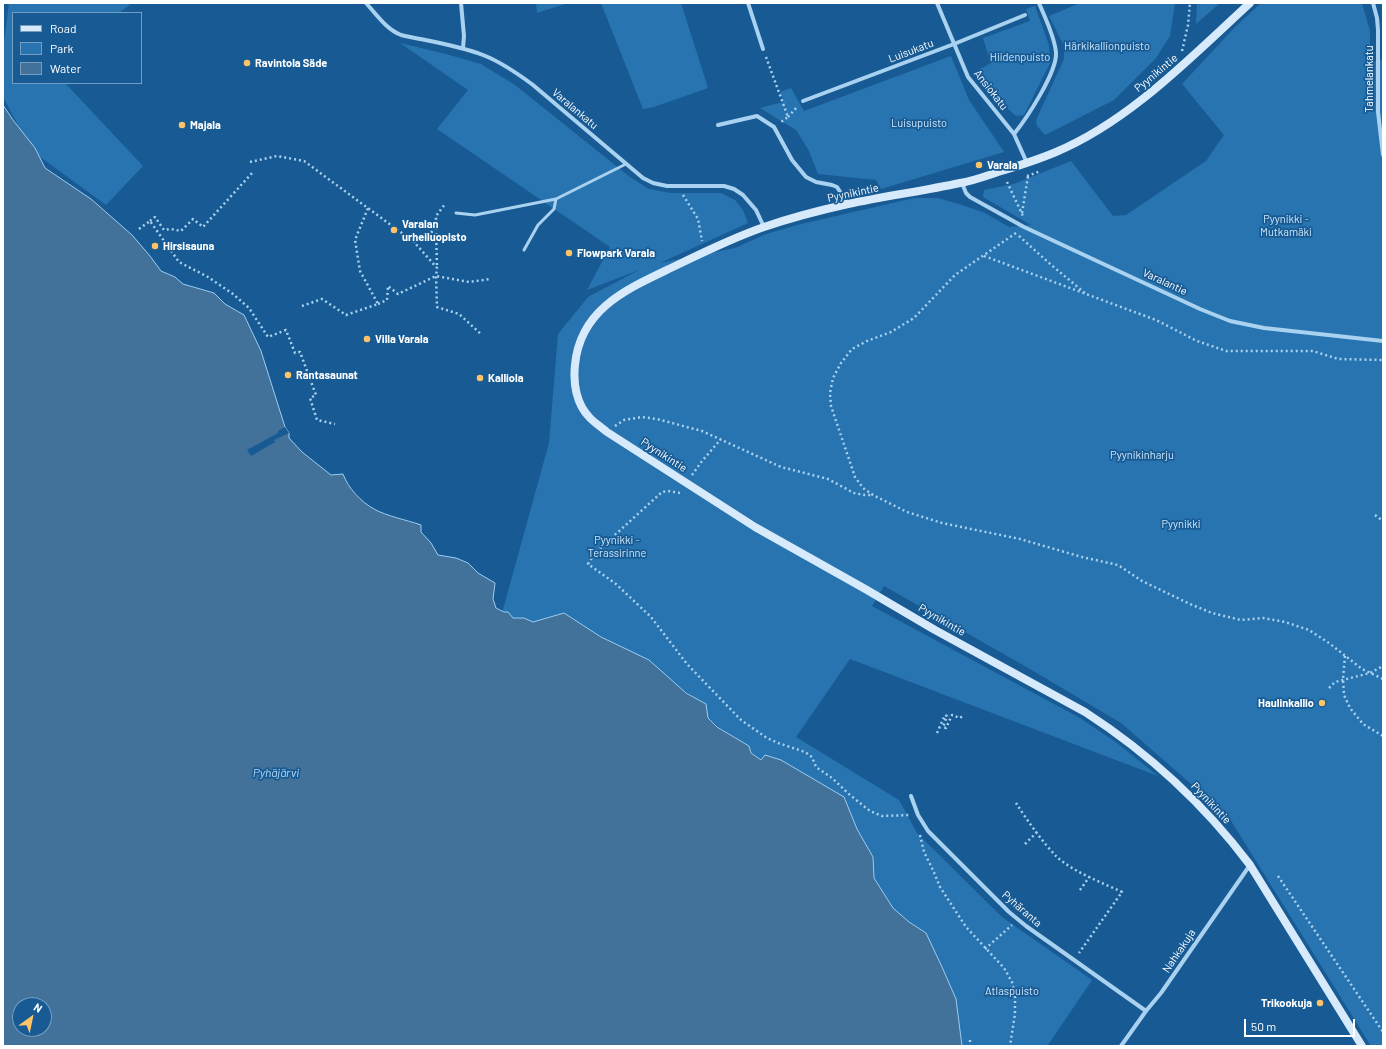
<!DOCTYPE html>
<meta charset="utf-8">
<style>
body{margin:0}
#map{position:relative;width:1386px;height:1049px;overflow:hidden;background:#185b94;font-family:Barlow,sans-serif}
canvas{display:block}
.frame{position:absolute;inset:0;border:4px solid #fff;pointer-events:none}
.legend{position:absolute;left:12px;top:12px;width:130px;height:72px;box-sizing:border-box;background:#185b94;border:1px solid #749dbf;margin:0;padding:5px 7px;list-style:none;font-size:12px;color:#fff}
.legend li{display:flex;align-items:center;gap:8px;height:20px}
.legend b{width:20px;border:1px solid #749dbf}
.north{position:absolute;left:12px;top:997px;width:40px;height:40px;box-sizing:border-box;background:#185b94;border:1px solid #749dbf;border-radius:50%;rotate:33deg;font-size:11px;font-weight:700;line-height:16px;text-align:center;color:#fff}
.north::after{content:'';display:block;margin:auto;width:14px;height:18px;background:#ffc368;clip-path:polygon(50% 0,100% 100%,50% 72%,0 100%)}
.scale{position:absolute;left:1244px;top:1019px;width:111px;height:18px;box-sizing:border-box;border:2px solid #fff;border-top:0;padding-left:5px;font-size:12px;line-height:14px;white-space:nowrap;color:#fff;-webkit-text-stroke:3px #185b94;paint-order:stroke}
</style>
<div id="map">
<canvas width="1386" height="1049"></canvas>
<div class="frame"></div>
<ul class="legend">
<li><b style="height:5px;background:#d7eafb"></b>Road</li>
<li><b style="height:11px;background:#2774b0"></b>Park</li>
<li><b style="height:11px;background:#427199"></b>Water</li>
</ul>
<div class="north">N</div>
<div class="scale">50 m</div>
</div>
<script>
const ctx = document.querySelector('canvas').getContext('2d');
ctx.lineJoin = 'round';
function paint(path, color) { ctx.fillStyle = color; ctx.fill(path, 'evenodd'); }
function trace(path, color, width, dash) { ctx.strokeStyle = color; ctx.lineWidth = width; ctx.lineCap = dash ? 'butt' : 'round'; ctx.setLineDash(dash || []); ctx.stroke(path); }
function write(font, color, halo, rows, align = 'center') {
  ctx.font = font + ' Barlow,sans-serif'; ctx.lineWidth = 3.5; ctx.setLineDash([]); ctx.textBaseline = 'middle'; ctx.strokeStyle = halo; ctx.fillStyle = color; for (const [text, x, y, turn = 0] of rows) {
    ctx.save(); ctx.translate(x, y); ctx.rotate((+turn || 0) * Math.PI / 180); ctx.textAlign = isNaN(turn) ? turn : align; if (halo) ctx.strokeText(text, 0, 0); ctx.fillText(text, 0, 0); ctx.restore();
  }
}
paint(new Path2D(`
 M 9,3 L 132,3 L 119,13 L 13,13 L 13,83 L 65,83 L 143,166 L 106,205 L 32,151 L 3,97 L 3,50 Z
 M 536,3 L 568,3 L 537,13 Z
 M 601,3 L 681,3 L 708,88 L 654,107 L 643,109 Z
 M 1080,3 L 1175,3 L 1170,36 L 1156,58 L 1114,100 L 1045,135 L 1037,126 L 1036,120 L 1064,59 L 1064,46 L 1049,16 Z
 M 1197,3 L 1220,3 L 1196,24 Z
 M 1261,3 L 1362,3 L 1370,31 L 1370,63 L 1383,59 L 1383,1046 L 1371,1046 L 1228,816 L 1121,723 L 1030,669 L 884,586 L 872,606 L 1080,718 L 1117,743 L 1158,776 L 850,659 L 796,737 L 899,800 L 917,833 L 1002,917 L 1092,980 L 1048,1045 L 1049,1046 L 962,1046 L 956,999 L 942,967 L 926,933 L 909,922 L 893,908 L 874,878 L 873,857 L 857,829 L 843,797 L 765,755 L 762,760 L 751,753 L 748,746 L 717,726 L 708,718 L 694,697 L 564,613 L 526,626 L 502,613 L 549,443 L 558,334 L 588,297 L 639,270 L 587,290 L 610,247 L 437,129 L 468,90 L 400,43 L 446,54 L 481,64 L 515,85 L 630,177 L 649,189 L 671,193 L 721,193 L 735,200 L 743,210 L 748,223 L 660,263 L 735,248 L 766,234 L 797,225 L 914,198 L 938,198 L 962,205 L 985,213 L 1009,227 L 1031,225 L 983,197 L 984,190 L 1014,184 L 1071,161 L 1113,216 L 1126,215 L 1206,161 L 1224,135 L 1182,84 L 1235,27 Z
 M 1035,6 L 1049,45 L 1050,63 L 1024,115 L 1016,116 C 1000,102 985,90 975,72 L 991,63 L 983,38 L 1030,21 L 1026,9 Z
 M 951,56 L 969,100 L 1004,152 L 881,189 L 876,180 L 818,174 L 809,151 L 796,130 L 760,108 L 783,102 L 780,92 L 791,88 L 804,111 Z`), '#2774b0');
const water = new Path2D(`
 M 3,105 L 13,120 L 35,148 L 45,168 L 91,199 L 132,235 L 150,256 L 161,271 L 175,277 L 183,284 L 214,293 L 225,304 L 244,315 L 261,351 L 285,427 L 289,433 L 289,438 L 302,452 L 331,475 L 343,474 C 348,488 361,502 374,509 C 386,516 407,520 421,525 L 421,532 L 431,543 L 438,555 L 456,558 L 468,563 L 478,573 L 495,583 L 493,599 L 496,608 L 504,612 L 508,612 L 513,618 L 524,618 L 533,622 L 564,613 L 601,637 L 649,660 L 686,693 L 706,704 L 708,718 L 717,727 L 749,746 L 751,753 L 761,760 L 765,755 L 781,760 L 844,797 L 857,829 L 873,857 L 874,878 L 893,908 L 909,922 L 926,933 L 942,967 L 956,999 L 962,1046 L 3,1046 ZM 20,1005 L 44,1005 L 44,1029 L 20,1029 Z`);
paint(water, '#427199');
trace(water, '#9bcdf3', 1);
paint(new Path2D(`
 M 285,427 L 289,433 L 274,440 L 275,442 L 251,456 L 247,450 L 278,433 L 278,431 Z`), '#185b94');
trace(new Path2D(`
 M 1182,51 L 1188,25 L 1190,3
 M 766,57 L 788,117 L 781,122
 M 788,117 L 797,107
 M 250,162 L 277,156 L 304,161 L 414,242 L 437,268 L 436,276 L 437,307 L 459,314 L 482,335
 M 1027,176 L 1041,171
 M 1007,182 L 1023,216
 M 683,195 L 698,219 L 702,241
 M 1022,213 L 1028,176
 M 150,221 L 155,217 L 164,230 L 171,229 L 181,231 L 193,219 L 203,227 L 253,172
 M 436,228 L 437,268
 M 139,229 L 150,221 L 179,262 L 208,277 L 233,294 L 249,308 L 268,337 L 286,330 L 295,353 L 300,352 L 316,395 L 310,398 L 317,420 L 335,424
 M 1016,233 L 955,275 L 914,318 L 891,332 L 867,341 L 852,349 L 841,363 L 833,378 L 830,393 L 831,406 L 855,477 L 863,488 L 873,495 L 907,512 L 942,523 L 1020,539 L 1082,557 L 1118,565 L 1142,581 L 1190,604 L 1212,613 L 1241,620 L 1263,618 L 1285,622 L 1309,630 L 1329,643 L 1362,669 L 1383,679
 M 1019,236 L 1049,263 L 1086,294
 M 414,242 L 424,239 L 436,228 L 436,216 L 445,204
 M 984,256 L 1156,320 L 1197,341 L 1226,351 L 1313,351 L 1338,359 L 1383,360
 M 378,304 L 387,300 L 388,286 L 398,294 L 436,276 L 469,282 L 490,279
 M 302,306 L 322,299 L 346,315 L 378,304 L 360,271 L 355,240 L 368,208
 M 615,426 L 624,420 L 642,417 L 657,419 L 702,431 L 781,467 L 828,479 L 854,493 L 864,495 L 872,495
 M 692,475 L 702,461 L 721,439
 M 680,493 L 668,491 L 662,492 L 595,553 L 588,564 L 616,584 L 651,617 L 687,664 L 741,720 L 767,738 L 778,743 L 805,752 L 812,757 L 816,767 L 832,778 L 850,795 L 870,811 L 882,816 L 909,815
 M 1375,515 L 1383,521
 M 1345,656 L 1343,679 L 1344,695 L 1350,708 L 1363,724 L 1383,736
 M 1329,688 L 1335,682 L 1370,673 L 1383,666
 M 937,733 L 945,715 L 947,716 L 943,727 L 946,728 L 952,715 L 960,718 L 964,715
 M 1016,803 C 1027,820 1043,843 1057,857 C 1075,873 1101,882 1122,892 L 1079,953
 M 920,835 L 924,852 L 933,870 L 940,887 L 966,927 L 1004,968 L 1012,982 L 1015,995 L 1015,1014 L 1010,1046
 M 1025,844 L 1037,832
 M 1278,876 L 1383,1032
 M 1080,890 L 1090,876
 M 985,949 L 1012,925
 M 970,1040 L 970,1046`), '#a9d1f0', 2.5, [2, 3]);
trace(new Path2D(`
 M 456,213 L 475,215 L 556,199 L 626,164
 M 524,250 L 538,225 L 554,209 L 556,199`), '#a9d1f0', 3);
trace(new Path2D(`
 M 366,3 C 377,15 386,29 401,35 C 428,41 457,45 483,55 C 501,62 517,73 533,85 L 643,178 L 653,183 L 667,186 L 724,186 L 734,189 L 743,195 L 756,210 L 764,227
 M 461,3 L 464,36 L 463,48
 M 748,3 L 763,49
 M 937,3 L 968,77 L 1014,134 L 1027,163
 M 1373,3 L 1377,18 L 1378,30 L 1378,112 L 1383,155
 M 803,101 L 954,44 L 1025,15
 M 718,125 L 757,116 L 774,127 L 792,160 L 806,177 L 816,182 L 832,185 L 837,187 L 848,204
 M 1014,134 C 1027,118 1057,72 1056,53 C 1055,37 1045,18 1039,3
 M 962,183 L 966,193 L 970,197 L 1024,227 L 1200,309 L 1230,321 L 1264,328 L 1383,341
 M 911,796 L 918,815 L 928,831 L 1009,912 L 1026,926 L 1146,1011
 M 1121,1046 L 1146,1011 L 1161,993 L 1250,865`), '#a9d1f0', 4);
trace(new Path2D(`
 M 1250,3 C 1192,56 1130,121 1056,152 C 1037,160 1018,166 998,172 C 986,176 973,181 960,183 C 923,191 885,196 848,204 C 821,210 790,218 764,227 C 732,238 702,253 671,268 C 627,289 580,309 575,365 C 573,383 576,404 590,418 C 595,423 601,427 607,432 L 755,527 L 867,590 L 935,630 L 1085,712 C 1150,754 1204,804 1250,865 L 1362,1046`), '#d7eafb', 8);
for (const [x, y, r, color] of [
 [247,63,4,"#ffc368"],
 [182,125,4,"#ffc368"],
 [979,165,4,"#ffc368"],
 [394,230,4,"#ffc368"],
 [155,246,4,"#ffc368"],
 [569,253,4,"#ffc368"],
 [367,339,4,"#ffc368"],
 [288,375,4,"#ffc368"],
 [480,378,4,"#ffc368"],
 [1322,703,4,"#ffc368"],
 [1320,1003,4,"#ffc368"]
]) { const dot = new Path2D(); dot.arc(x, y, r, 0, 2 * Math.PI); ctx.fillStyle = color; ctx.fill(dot); trace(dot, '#185b94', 1.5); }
write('11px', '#cfe8fb', '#185b94', [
 ["Härkikallionpuisto",1107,46],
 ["Hiidenpuisto",1020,57],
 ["Luisupuisto",919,123],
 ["Pyynikki -",1286,219],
 ["Mutkamäki",1286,232],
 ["Pyynikinharju",1142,455],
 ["Pyynikki",1181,524],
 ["Pyynikki -",617,540],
 ["Terassirinne",617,553],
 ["Atlaspuisto",1012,991]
]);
write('11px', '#fff', '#185b94', [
 ["Luisukatu",911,51,-21],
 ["Pyynikintie",1156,73,-40],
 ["Tahmelankatu",1369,79,-90],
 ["Ansiokatu",991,90,52],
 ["Varalankatu",575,109,40],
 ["Pyynikintie",853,193,-12],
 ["Varalantie",1165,282,25],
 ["Pyynikintie",664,455,33],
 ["Pyynikintie",942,620,30],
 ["Pyynikintie",1211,803,47],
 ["Pyhäranta",1022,909,41],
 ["Nahkakuja",1179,951,-56]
]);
write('bold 11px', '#fff', '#185b94', [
 ["Ravintola Säde",255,63],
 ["Majala",190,125],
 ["Varala",987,165],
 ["Varalan",402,224],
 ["urheiluopisto",402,237],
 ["Hirsisauna",163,246],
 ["Flowpark Varala",577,253],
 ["Villa Varala",375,339],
 ["Rantasaunat",296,375],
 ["Kalliola",488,378],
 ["Haulinkallio",1314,703,"right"],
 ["Trikookuja",1312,1003,"right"]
], 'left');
write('italic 12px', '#b5daf7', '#185b94', [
 ["Pyhäjärvi",276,773]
]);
</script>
